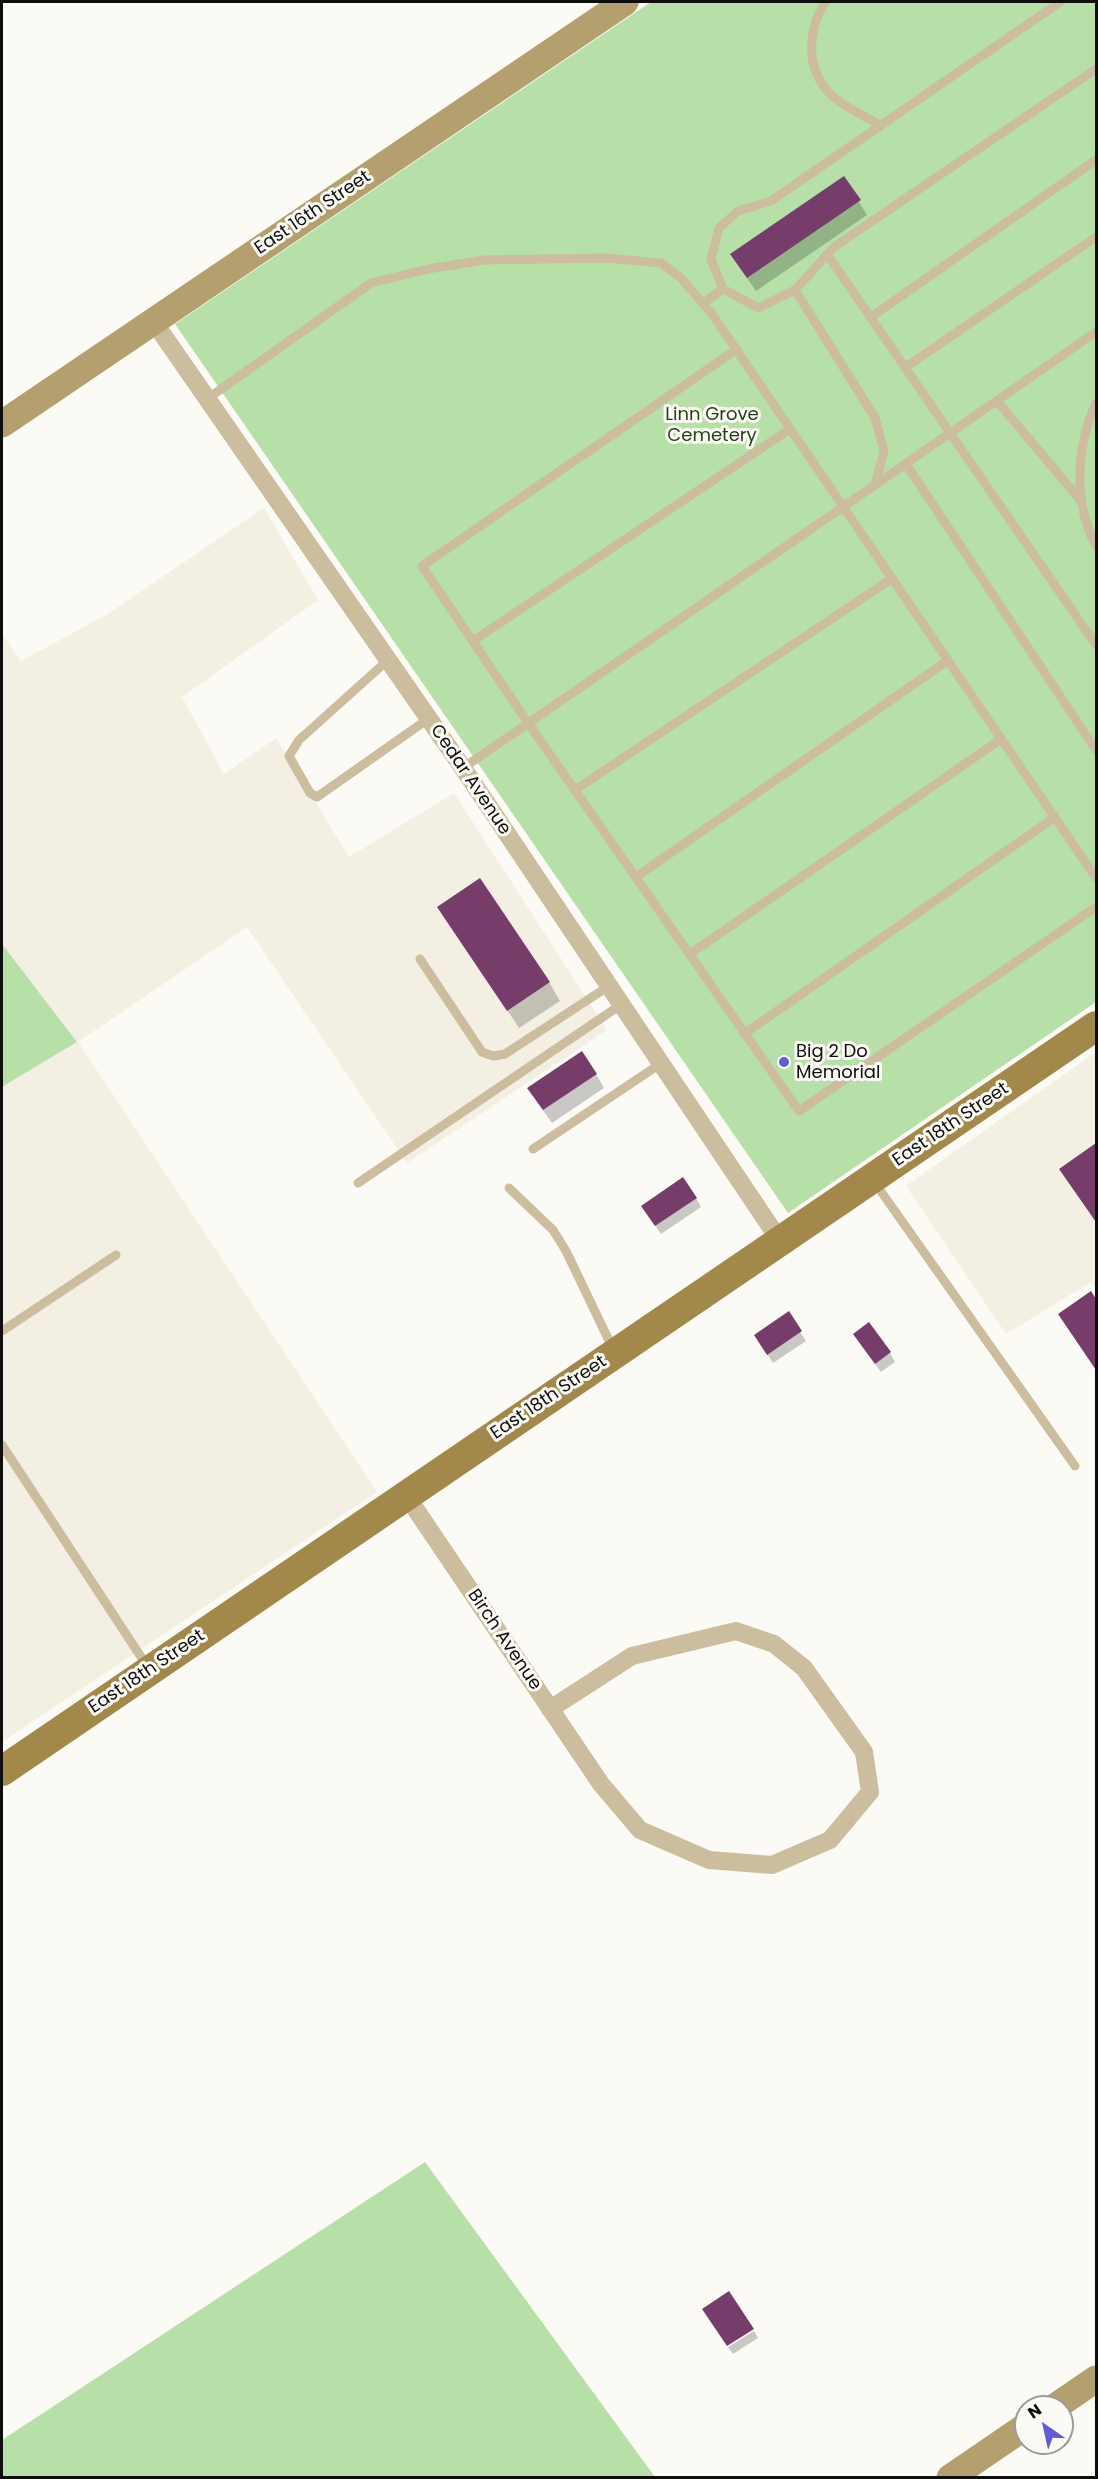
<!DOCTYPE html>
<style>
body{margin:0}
#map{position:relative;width:1098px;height:2479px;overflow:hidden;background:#fcfaf5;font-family:Poppins,sans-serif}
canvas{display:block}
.frame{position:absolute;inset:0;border:3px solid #0f0e0c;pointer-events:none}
.north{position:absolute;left:1014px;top:2395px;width:60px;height:60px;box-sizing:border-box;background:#fcfaf5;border:2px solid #9d9c98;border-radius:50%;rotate:326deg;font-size:16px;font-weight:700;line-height:24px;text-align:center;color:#0f0e0c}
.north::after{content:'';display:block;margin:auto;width:21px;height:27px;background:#625cd5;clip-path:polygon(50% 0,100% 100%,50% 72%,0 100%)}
</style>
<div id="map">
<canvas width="1098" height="2479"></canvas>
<div class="frame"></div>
<div class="north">N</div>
</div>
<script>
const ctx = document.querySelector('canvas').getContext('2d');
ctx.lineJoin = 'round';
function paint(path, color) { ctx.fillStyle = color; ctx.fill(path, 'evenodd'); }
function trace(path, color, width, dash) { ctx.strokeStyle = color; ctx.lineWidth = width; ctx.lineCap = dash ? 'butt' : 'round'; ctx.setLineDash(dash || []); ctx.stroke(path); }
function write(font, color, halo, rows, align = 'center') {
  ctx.font = font + ' Poppins,sans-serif'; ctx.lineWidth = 6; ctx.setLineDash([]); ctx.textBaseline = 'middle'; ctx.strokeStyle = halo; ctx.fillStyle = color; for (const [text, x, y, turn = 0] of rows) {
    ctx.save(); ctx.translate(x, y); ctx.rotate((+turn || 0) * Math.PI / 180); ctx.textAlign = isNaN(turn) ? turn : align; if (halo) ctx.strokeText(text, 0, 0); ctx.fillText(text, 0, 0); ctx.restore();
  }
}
paint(new Path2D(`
 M 264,508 L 318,600 L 182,697 L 224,774 L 276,738 L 349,857 L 454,793 L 607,1030 L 407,1163 L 247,927 L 78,1042 L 377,1492 L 2,1742 L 2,1087 L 77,1042 L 2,944 L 2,634 L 21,661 L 106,615 Z
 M 1096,1052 L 1096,1288 L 1091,1282 L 1006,1334 L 906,1186 Z`), '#f4efe3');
paint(new Path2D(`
 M 651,2 L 1096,2 L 1096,1002 L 788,1213 L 175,324 Z
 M 2,944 L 77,1042 L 2,1087 Z
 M 425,2162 L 655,2477 L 2,2477 L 2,2440 Z`), '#b6e0a7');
paint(new Path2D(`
 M 844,178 L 867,215 L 756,291 L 740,268 Z
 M 439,907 L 549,982 L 560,1001 L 519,1028 Z
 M 596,1074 L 604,1088 L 552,1123 L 537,1102 Z
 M 1096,1145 L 1096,1222 L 1061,1169 Z
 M 696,1198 L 701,1207 L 661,1234 L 648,1215 Z
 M 1091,1293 L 1096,1302 L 1096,1370 L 1068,1328 Z
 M 788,1313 L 806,1341 L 773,1363 L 761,1344 Z
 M 860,1343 L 890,1353 L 895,1362 L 881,1372 Z
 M 754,2331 L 758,2338 L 733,2354 L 728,2347 Z`), '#0003');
paint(new Path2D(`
 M 844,176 L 861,200 L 747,278 L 730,254 Z
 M 480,878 L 550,982 L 507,1011 L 437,907 Z
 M 582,1051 L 597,1074 L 543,1110 L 527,1088 Z
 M 1096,1143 L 1096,1222 L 1059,1169 Z
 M 683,1177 L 697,1198 L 655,1226 L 641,1206 Z
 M 1091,1291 L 1096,1299 L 1096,1370 L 1058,1314 Z
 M 789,1311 L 802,1331 L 767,1355 L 754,1335 Z
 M 869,1322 L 891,1352 L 875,1364 L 853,1334 Z
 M 729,2291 L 754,2329 L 727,2346 L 702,2309 Z`), '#763d6b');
trace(new Path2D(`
 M 825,2 C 806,33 805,74 836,99 C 849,109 866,117 880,125
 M 1060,2 L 771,201 L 738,211 L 719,228 L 711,259 L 723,289 L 758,308 L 795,290 L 834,247 L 1096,69
 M 827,254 L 1096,645
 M 703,303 L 723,289
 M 871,317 L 1096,160
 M 737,349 L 422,566 L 528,723 L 799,1111 L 1096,907
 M 906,367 L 1096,237
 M 207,399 L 371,283 L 428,269 L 484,260 L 607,258 L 661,263 L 681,278 L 712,314 L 1096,878
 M 997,401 L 1082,502
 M 1096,403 C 1076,447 1073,502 1096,546
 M 906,464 L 1096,750
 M 875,485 L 1096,332
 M 473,641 L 790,429
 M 388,660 L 299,740 L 289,756 L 310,793 L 317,797 L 428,719
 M 463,768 L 875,485 L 884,451 L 875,418 L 795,290
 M 575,790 L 891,579
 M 636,877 L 947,661
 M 690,954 L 1001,739
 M 420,959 L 482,1052 L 493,1056 L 505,1054 L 609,986
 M 744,1034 L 1055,817
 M 533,1149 L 660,1064
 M 358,1183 L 622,1004
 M 875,1183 L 1075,1466
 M 509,1188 L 553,1230 L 566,1251 L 614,1351
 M 2,1331 L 116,1255
 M 2,1445 L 147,1666`), '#cbbd9e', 9);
trace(new Path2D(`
 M 154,322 L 463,768 L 780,1241
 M 406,1495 L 601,1784 L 640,1830 L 709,1860 L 772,1865 L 830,1840 L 870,1792 L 864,1752 L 804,1668 L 774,1644 L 736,1631 L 632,1656 L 550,1709`), '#cbbd9e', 18);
trace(new Path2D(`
 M 2,424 L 625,2
 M 1055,2407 L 1096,2379
 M 950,2478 L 1026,2426`), '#b49f6f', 27);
trace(new Path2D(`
 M 2,1771 L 1096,1026`), '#a3884b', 30);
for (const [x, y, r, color] of [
 [784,1062,6,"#625cd5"]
]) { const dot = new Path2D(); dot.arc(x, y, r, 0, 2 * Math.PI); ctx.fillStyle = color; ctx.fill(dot); trace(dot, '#fcfaf5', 2); }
write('18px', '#0f0e0c', '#fcfaf5', [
 ["East 16th Street",313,213,-34],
 ["Cedar Avenue",470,780,56],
 ["East 18th Street",951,1125,-34],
 ["East 18th Street",549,1398,-34],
 ["Birch Avenue",504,1640,56],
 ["East 18th Street",147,1672,-34]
]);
write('18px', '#1f3e12', '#fcfaf5', [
 ["Linn Grove",712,415],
 ["Cemetery",712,436]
]);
write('18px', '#0f0e0c', '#fcfaf5', [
 ["Big 2 Do",796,1052],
 ["Memorial",796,1073]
], 'left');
</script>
